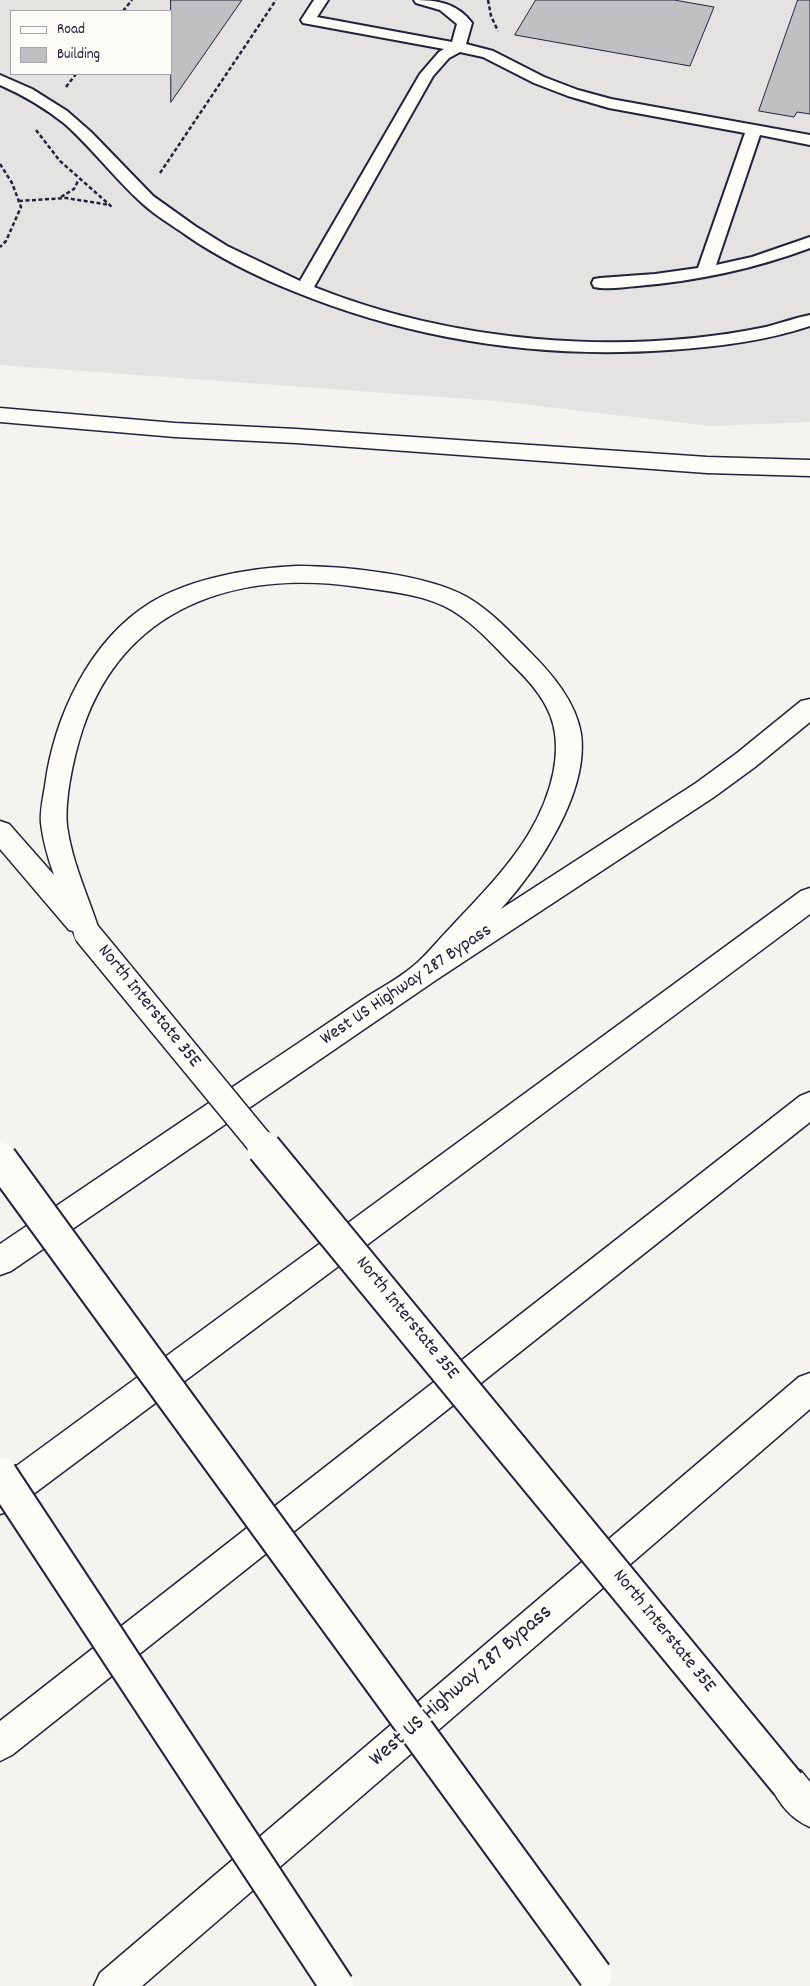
<!DOCTYPE html>
<style>
body{margin:0}
#map{position:relative;width:810px;height:1986px;overflow:hidden;background:#f4f3ef;font-family:Dekko,sans-serif}
canvas{display:block}
.legend{position:absolute;left:10px;top:10px;width:162px;height:65px;box-sizing:border-box;background:#fdfcf7;border:1px solid #a5a5ac;margin:0;padding:6px 9px;list-style:none;font-size:15px;color:#22223b}
.legend li{display:flex;align-items:center;gap:10px;height:25px}
.legend b{width:25px;border:1px solid #a5a5ac}
</style>
<div id="map">
<canvas width="810" height="1986"></canvas>
<ul class="legend">
<li><b style="height:6px;background:#fdfcf7"></b>Road</li>
<li><b style="height:14px;background:#c0bfc2"></b>Building</li>
</ul>
</div>
<script>
const ctx = document.querySelector('canvas').getContext('2d');
ctx.lineJoin = 'round';
function paint(path, color) { ctx.fillStyle = color; ctx.fill(path, 'evenodd'); }
function trace(path, color, width, dash) { ctx.strokeStyle = color; ctx.lineWidth = width; ctx.lineCap = dash ? 'butt' : 'round'; ctx.setLineDash(dash || []); ctx.stroke(path); }
function write(font, color, halo, rows, align = 'center') {
  ctx.font = font + ' Dekko,sans-serif'; ctx.lineWidth = 4.5; ctx.setLineDash([]); ctx.textBaseline = 'middle'; ctx.strokeStyle = halo; ctx.fillStyle = color; for (const [text, x, y, turn = 0] of rows) {
    ctx.save(); ctx.translate(x, y); ctx.rotate((+turn || 0) * Math.PI / 180); ctx.textAlign = isNaN(turn) ? turn : align; if (halo) ctx.strokeText(text, 0, 0); ctx.fillText(text, 0, 0); ctx.restore();
  }
}
paint(new Path2D(`
 M 0,0 L 810,0 L 810,422 L 710,426 L 496,401 L 0,365 ZM 11,11 L 171,11 L 171,74 L 11,74 Z`), '#e4e3e2');
const building = new Path2D(`
 M 171,0 L 242,0 L 171,102 Z
 M 536,0 L 674,0 L 714,7 L 690,66 L 515,35 Z
 M 798,0 L 810,0 L 810,114 L 797,112 L 794,117 L 759,111 Z`);
paint(building, '#c0bfc2');
trace(building, '#22223b', 1);
const lane = new Path2D(`
 M 314,0 L 328,0 L 317,17 L 452,42 L 457,24 L 440,10 L 416,3 L 414,0 C 437,0 457,3 472,23 L 466,44 L 493,51 L 544,77 L 578,90 L 611,99 L 810,135 L 810,145 L 760,135 L 716,265 L 752,257 L 810,237 L 810,248 C 754,269 696,281 637,286 C 623,287 607,290 594,287 L 592,283 L 594,279 L 600,278 L 655,274 L 698,268 L 745,133 L 609,108 L 568,96 L 534,83 L 483,57 L 460,52 L 449,58 L 433,76 L 314,287 C 451,342 620,357 766,327 C 781,323 795,318 810,315 L 810,326 C 765,341 717,347 669,350 C 540,359 413,340 293,291 C 256,276 219,258 186,235 C 172,225 156,216 143,204 C 115,179 93,149 65,124 C 45,108 23,95 0,85 L 0,75 L 32,89 L 67,111 L 91,132 L 153,196 L 195,226 L 227,246 L 300,281 L 420,74 L 439,52 L 444,49 L 303,23 L 301,20 Z`);
const secondary = new Path2D(`
 M 0,408 L 175,423 L 296,429 L 707,457 L 810,460 L 810,476 L 707,473 L 296,443 L 175,437 L 0,422 Z
 M 297,566 C 344,566 426,574 467,597 C 491,611 510,632 530,652 C 552,674 576,702 581,734 C 589,793 538,868 501,909 L 696,783 L 737,753 L 801,701 L 810,699 L 810,722 L 755,767 L 714,797 L 436,980 L 11,1271 L 0,1275 L 0,1244 C 84,1187 168,1131 252,1074 C 290,1049 328,1023 365,998 C 382,987 403,976 418,962 C 430,951 440,938 451,927 C 478,898 507,869 528,835 C 550,799 568,746 546,706 C 536,687 520,672 505,657 C 487,638 468,618 444,606 C 419,594 386,591 359,587 C 244,570 133,601 87,717 C 76,745 64,796 67,826 C 72,863 89,898 100,933 L 97,941 L 87,944 L 77,941 L 73,931 L 69,930 L 0,849 L 0,821 L 9,824 L 54,875 C 48,858 43,841 41,823 C 40,811 43,798 45,786 C 54,717 89,641 150,603 C 191,578 250,568 297,566 Z
 M 810,1373 L 810,1409 L 142,1986 L 94,1986 L 100,1973 L 799,1377 Z
 M 788,1766 L 801,1771 L 810,1782 L 810,1827 C 791,1819 778,1803 770,1784 L 775,1771 Z`);
const highway = new Path2D(`
 M 810,888 L 810,914 L 12,1510 L 0,1514 L 0,1478 L 801,891 Z
 M 810,1092 L 810,1122 L 12,1755 L 0,1761 L 0,1721 L 800,1096 Z`);
trace(lane, '#22223b', 4);
trace(secondary, '#22223b', 3);
trace(highway, '#22223b', 3);
trace(new Path2D(`
 M 488,0 L 491,16 L 498,31
 M 123,11 L 132,0
 M 66,87 L 76,74
 M 36,130 L 60,161 L 112,207
 M 0,164 L 12,183 L 21,207 L 6,241 L 0,247
 M 160,173 L 276,0
 M 61,197 L 74,189 L 79,179
 M 19,201 L 66,198 L 110,205`), '#22223b', 2.5, [4, 2.5]);
paint(lane, '#fdfcf7');
paint(secondary, '#fdfcf7');
paint(highway, '#fdfcf7');
const secondaryBridgeFar1 = new Path2D(`
 M 87,933 L 265,1149`);
const secondaryBridge = new Path2D(`
 M 264,1148 L 788,1784`);
const highwayBridge = new Path2D(`
 M 0,1159 L 595,1975
 M 0,1474 L 337,1986`);
trace(secondaryBridgeFar1, '#22223b', 29, []);
trace(secondaryBridge, '#22223b', 37, []);
trace(highwayBridge, '#22223b', 37, []);
trace(secondaryBridgeFar1, '#fdfcf7', 26);
trace(secondaryBridge, '#fdfcf7', 33);
trace(highwayBridge, '#fdfcf7', 33);
write('19px', '#22223b', '#fdfcf7', [
 ["West US Highway 287 Bypass",407,986,-34],
 ["North Interstate 35E",148,1007,51],
 ["North Interstate 35E",406,1319,51],
 ["North Interstate 35E",663,1632,51]
]);
write('22px', '#22223b', '#fdfcf7', [
 ["West US Highway 287 Bypass",462,1687,-41]
]);
</script>
